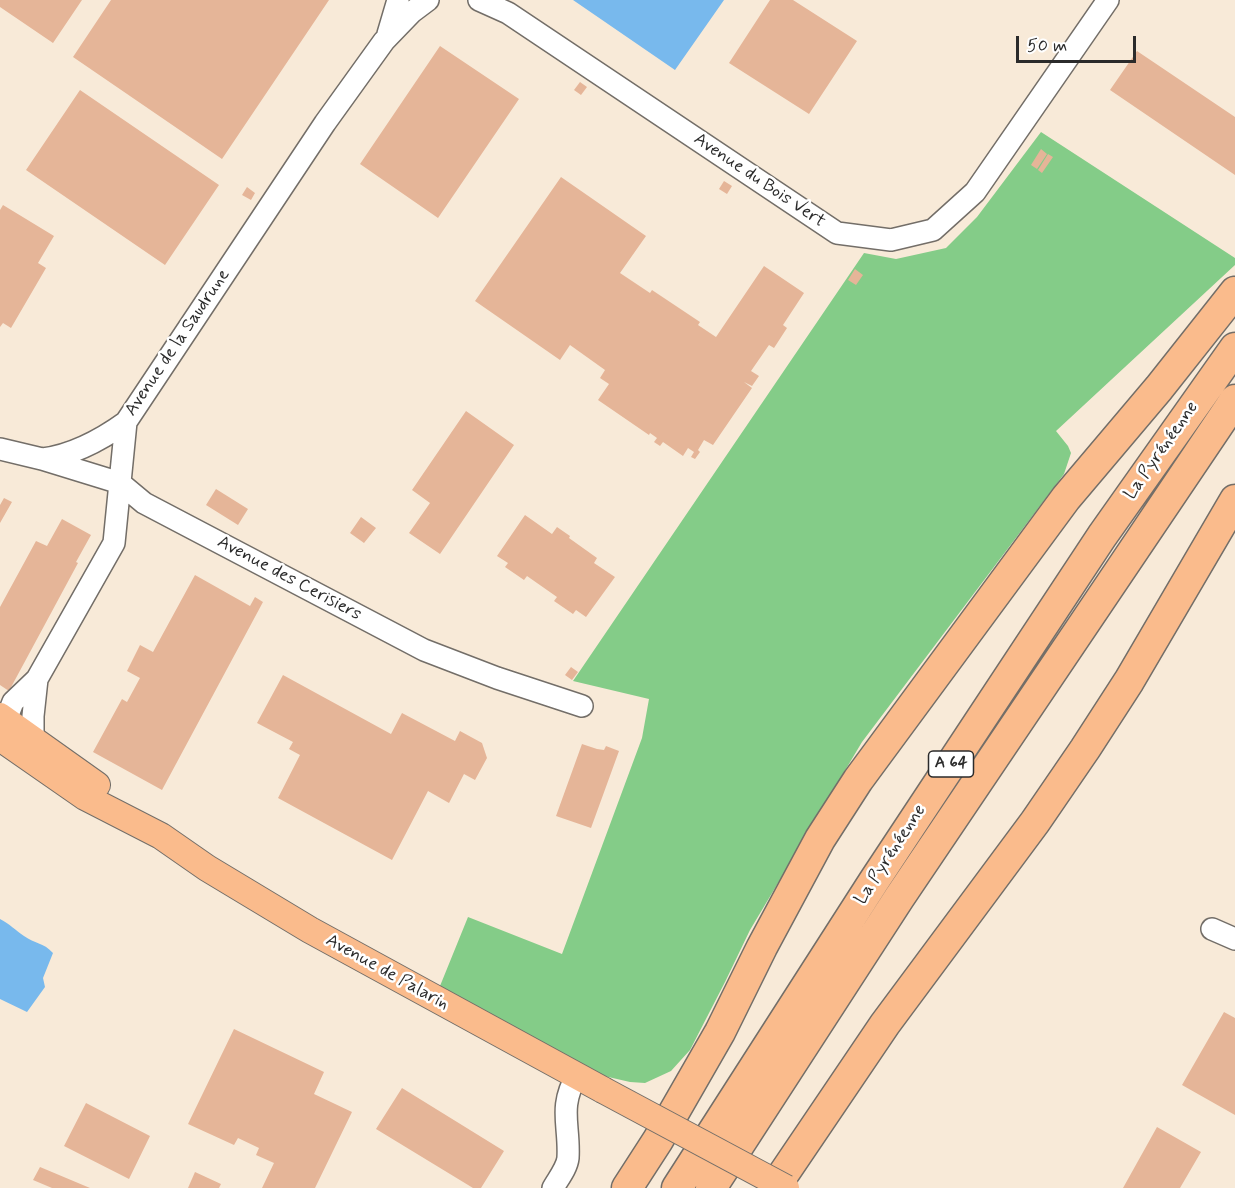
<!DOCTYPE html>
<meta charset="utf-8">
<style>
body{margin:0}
#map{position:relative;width:1235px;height:1188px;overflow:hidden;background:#f8ead8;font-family:Mynerve,sans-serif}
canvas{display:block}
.scale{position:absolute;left:1016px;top:36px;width:120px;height:27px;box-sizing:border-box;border:3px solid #2b2b2b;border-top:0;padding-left:8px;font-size:18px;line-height:21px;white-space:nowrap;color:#2b2b2b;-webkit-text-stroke:4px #fff;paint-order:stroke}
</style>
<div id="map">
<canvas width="1235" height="1188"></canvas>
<div class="scale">50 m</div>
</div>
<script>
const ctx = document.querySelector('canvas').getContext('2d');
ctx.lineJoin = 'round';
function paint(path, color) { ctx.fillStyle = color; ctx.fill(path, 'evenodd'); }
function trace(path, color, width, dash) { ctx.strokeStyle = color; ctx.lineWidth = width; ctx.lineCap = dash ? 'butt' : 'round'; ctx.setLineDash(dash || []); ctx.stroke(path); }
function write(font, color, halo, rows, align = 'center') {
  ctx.font = font + ' Mynerve,sans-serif'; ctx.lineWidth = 5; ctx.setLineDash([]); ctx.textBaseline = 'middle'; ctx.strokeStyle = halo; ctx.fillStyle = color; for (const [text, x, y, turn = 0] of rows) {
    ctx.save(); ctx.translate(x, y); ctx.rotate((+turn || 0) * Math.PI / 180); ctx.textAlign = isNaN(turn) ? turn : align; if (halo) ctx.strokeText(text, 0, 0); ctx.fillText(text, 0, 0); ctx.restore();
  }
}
paint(new Path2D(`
 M 1041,132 L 1235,258 L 1235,265 L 1056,431 L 1068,446 L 1071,453 L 1064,474 L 862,742 L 750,930 L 725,982 L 690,1050 L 671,1071 L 645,1083 L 630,1082 L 604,1076 L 440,986 L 468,917 L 562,954 L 642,738 L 649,699 L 573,681 L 864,253 L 896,259 L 946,248 L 977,217 Z`), '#84cc88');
paint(new Path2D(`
 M 573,0 L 724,0 L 675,70 Z
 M 0,919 C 10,924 15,930 24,936 C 35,944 43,942 53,953 L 43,978 L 45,987 L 27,1012 L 0,999 Z`), '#78b9ed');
paint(new Path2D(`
 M 0,0 L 82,0 L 53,43 L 0,7 Z
 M 111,0 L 329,0 L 222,159 L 73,57 Z
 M 770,0 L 793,0 L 857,41 L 809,114 L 729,63 Z
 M 440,46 L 519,99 L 438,218 L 360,164 Z
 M 1137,51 L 1235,117 L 1235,175 L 1110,90 Z
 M 580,82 L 587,87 L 581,95 L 574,90 Z
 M 80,90 L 219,185 L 165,265 L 26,170 Z
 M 1041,149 L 1047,154 L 1037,169 L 1031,165 Z
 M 1048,154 L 1053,157 L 1042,173 L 1038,170 Z
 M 561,177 L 646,236 L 620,273 L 650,293 L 652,290 L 700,322 L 698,325 L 716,337 L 764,266 L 804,293 L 783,325 L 787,328 L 774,348 L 769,345 L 751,371 L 759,376 L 752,386 L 744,382 L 752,388 L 713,445 L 704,440 L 698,450 L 700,452 L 695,459 L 691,457 L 694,452 L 688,448 L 683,456 L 663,442 L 660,446 L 654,442 L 657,438 L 650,433 L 649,435 L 598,400 L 609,384 L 600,378 L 605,370 L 570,345 L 560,360 L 475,301 Z
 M 724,181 L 732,186 L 727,194 L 719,189 Z
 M 247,187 L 255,193 L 251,200 L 242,195 Z
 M 3,205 L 54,236 L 38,263 L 46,268 L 11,328 L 3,323 L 0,327 L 0,210 Z
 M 855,269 L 863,275 L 856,285 L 848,280 Z
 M 466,411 L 514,445 L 440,554 L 409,533 L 430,503 L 412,490 Z
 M 216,489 L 248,509 L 238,525 L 206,505 Z
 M 4,498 L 12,502 L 0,523 L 0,505 Z
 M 525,515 L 552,534 L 557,527 L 570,536 L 569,538 L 597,558 L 594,563 L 615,577 L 586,617 L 576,610 L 573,614 L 554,601 L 557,597 L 527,576 L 524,580 L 505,567 L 508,563 L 497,556 Z
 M 361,517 L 376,528 L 364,543 L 350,533 Z
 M 62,519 L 91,535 L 76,562 L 78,563 L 9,691 L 0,685 L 0,607 L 36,541 L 47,546 Z
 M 195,575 L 250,606 L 255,597 L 263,602 L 162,790 L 93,752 L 122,699 L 127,702 L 140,678 L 127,671 L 140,645 L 153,652 Z
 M 571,667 L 578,672 L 572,680 L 565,675 Z
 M 283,675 L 391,734 L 402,713 L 455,741 L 460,731 L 482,743 L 487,758 L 475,780 L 464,774 L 449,803 L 428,791 L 392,860 L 278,798 L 300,755 L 289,749 L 293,742 L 257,723 Z
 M 582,744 L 597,749 L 604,750 L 606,746 L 619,751 L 591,828 L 556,816 Z
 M 1224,1012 L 1235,1018 L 1235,1115 L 1182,1085 Z
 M 234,1029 L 324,1072 L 314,1094 L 352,1112 L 315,1188 L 262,1188 L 274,1163 L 256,1155 L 259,1148 L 238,1138 L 234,1145 L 188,1124 Z
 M 402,1088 L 504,1151 L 481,1188 L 473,1188 L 376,1129 Z
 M 86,1103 L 150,1136 L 129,1179 L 64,1146 Z
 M 1157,1127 L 1201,1152 L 1180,1188 L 1123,1188 Z
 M 40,1167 L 90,1188 L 52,1188 L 33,1180 Z
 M 195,1172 L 221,1184 L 219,1188 L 188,1188 Z`), '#e5b598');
const minor = new Path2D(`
 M 479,0 L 508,13 L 837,233 L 891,240 L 933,230 L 975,192 L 1108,0
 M 388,34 L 398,0
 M 0,449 L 42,459 L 120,483 L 144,503 L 424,650 L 497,678 L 582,706
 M 43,459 C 73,455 101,440 126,422
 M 5,734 L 6,720 L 13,702 L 37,679 L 114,543 L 126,422 L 325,123 L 384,41 L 412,12 L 428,0
 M 33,739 L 33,716 L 37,679
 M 1212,929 L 1235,939
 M 553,1188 C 558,1179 567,1168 568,1158 C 570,1125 558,1108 577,1075`);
const major = new Path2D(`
 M 0,716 L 97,785
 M 0,738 L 85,797 L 161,836 L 207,868 L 310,930 L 603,1090`);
const highway = new Path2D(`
 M 627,1188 L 658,1140 L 720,1032 L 762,947 L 820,839 L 858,780 L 1066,498 L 1159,388 L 1235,292
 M 677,1188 L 874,881 L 1102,536 L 1235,348
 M 711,1188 L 899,898 L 1235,400
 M 774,1188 L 885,1024 L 1035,822 L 1085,749 L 1129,681 L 1235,500`);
trace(minor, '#736e68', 24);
trace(major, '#736e68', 28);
trace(highway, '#736e68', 33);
trace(minor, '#fff', 21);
trace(major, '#fabb8c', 26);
trace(highway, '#fabb8c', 30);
const majorBridge = new Path2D(`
 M 603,1090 L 786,1188`);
trace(majorBridge, '#736e68', 28, []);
trace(majorBridge, '#fabb8c', 26);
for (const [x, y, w] of [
 [951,764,45]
]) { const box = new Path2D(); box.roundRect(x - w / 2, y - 13, w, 26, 4.5); ctx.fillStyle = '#fff'; ctx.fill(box); trace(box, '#2b2b2b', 1.5); }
write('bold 16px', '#2b2b2b', null, [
 ["A 64",951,764]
]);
write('18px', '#2b2b2b', '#fff', [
 ["Avenue du Bois Vert",759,181,34],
 ["Avenue de la Saudrune",178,343,-56],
 ["La Pyrénéenne",1162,451,-55],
 ["Avenue des Cerisiers",289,579,28],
 ["La Pyrénéenne",891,855,-57],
 ["Avenue de Palarin",387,973,29]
]);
</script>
